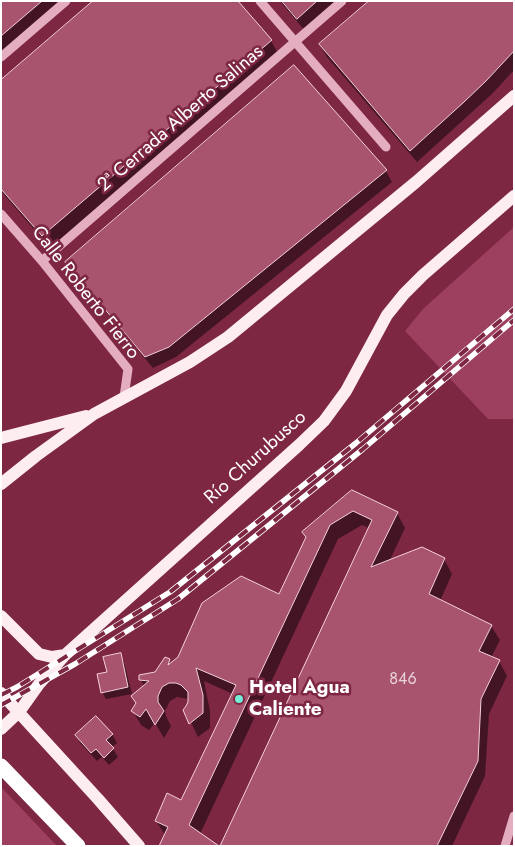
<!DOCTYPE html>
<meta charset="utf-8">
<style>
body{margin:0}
#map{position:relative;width:515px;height:847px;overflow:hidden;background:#7e2743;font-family:Jost,sans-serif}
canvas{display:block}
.frame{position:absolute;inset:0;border:2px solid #fff;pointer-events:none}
</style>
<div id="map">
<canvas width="515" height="847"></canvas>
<div class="frame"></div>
</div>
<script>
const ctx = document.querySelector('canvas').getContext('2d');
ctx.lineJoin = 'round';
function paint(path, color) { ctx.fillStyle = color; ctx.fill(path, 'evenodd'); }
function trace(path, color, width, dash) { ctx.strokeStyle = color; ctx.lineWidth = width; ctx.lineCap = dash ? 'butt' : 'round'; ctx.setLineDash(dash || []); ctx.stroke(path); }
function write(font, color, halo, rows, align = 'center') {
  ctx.font = font + ' Jost,sans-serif'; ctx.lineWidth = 5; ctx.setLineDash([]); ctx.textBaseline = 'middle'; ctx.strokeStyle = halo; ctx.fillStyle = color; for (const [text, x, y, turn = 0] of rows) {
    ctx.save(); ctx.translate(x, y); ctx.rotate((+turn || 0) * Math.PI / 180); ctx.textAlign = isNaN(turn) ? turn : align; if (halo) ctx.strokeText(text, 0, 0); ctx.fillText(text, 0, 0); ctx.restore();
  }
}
paint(new Path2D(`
 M 514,227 L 514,419 L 488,419 L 405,331 L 423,309 Z
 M 1,787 L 57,846 L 1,846 Z`), '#9d3f5e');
paint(new Path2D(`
 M 1,1 L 63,1 L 1,54 Z
 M 280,1 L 339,1 L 305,31 Z
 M 514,1 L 514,70 L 493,93 L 417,162 L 327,57 L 320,45 Z
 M 271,41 L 278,53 L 50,248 L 1,191 L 1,81 Z
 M 294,67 L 386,171 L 392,182 L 176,357 L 153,368 L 73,273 L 67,262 Z
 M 353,492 L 397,513 L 405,528 L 389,562 L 444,559 L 452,574 L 440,601 L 491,626 L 500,640 L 491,658 L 499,661 L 507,676 L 489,714 L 485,776 L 452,846 L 221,846 L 369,528 L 362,525 L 338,539 L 200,834 L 165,835 L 156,821 L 182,802 L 233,694 L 204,681 L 210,711 L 210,728 L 198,737 L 185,710 L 187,707 L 189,699 L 177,697 L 170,701 L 165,711 L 166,716 L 171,726 L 164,738 L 155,723 L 149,730 L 141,725 L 133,711 L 144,686 L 141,680 L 156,673 L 169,660 L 171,664 L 280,595 Z
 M 120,655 L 124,662 L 132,694 L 106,699 L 102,692 Z
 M 112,734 L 117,743 L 112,747 L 118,757 L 109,765 L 102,757 L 97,761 L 81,744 L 76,735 Z`), '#0007');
const building = new Path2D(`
 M 1,1 L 42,1 L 1,36 Z
 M 93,1 L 238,1 L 272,40 L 42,236 L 1,189 L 1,80 Z
 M 282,1 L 317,1 L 297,19 Z
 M 369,1 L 514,1 L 514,51 L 486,81 L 464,102 L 410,151 L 319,44 Z
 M 294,65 L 387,170 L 169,347 L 145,357 L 65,262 Z
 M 352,490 L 398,512 L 371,567 L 422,547 L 445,558 L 429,594 L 492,625 L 479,651 L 500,660 L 481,699 L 478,761 L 437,846 L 220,846 L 372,520 L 353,511 L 330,525 L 189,825 L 219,846 L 159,846 L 168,827 L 155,821 L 167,793 L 181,800 L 236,685 L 196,668 L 203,695 L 203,713 L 189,724 L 183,710 L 186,706 L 188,702 L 188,692 L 181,685 L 176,683 L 169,683 L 162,687 L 158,696 L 158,702 L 164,711 L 155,725 L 146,709 L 140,717 L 131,711 L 136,703 L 131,696 L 149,681 L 139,680 L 139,675 L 155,672 L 165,657 L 170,659 L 168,665 L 178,657 L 202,603 L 241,576 L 279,594 L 306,537 L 302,532 Z
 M 121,653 L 128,687 L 101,693 L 97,674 L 107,672 L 103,657 Z
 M 96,716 L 113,734 L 106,740 L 114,748 L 104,758 L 96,749 L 91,753 L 75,735 Z`);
paint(building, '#a8546f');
trace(building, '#f4d0dc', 1);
trace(new Path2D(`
 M 260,1 L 386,147
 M 1,57 L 66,1
 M 1,214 L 42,261 L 128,369 L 124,397
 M 42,261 L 342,1
 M 505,846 L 514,816`), '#e5adc0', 9);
trace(new Path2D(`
 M 1,438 L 86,416
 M 1,484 L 36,456 L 94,414 L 190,362 L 228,337 L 416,182 L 514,96
 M 1,616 L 39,654 L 52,657 L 65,655
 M 1,693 L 98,799 L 139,846
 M 1,729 L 19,712 L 39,684 L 65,655 L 299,445 L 324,421 L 346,391 L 387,315 L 404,294 L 423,275 L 514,196`), '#fdedf1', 12);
trace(new Path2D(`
 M 1,766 L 78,846`), '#fff', 15);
const rail = new Path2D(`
 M 1,695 L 17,687 L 170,592 L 356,443 L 514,309
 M 1,705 L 75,664 L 178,599 L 363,449 L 514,320`);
trace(rail, '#fff', 5.5);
trace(rail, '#7e2743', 4, [11]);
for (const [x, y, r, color] of [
 [239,699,5,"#73edd8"]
]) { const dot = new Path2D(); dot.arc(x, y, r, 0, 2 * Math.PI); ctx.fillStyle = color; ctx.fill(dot); trace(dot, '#7e2743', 2); }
write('16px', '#e9d4db', null, [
 ["846",403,680]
]);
write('19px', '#fff', '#7e2743', [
 ["2ª Cerrada Alberto Salinas",181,119,-41],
 ["Calle Roberto Fierro",85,293,52],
 ["Río Churubusco",256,458,-42]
]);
write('bold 19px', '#fff', '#7e2743', [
 ["Hotel Agua",249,688],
 ["Caliente",249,710]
], 'left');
</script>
